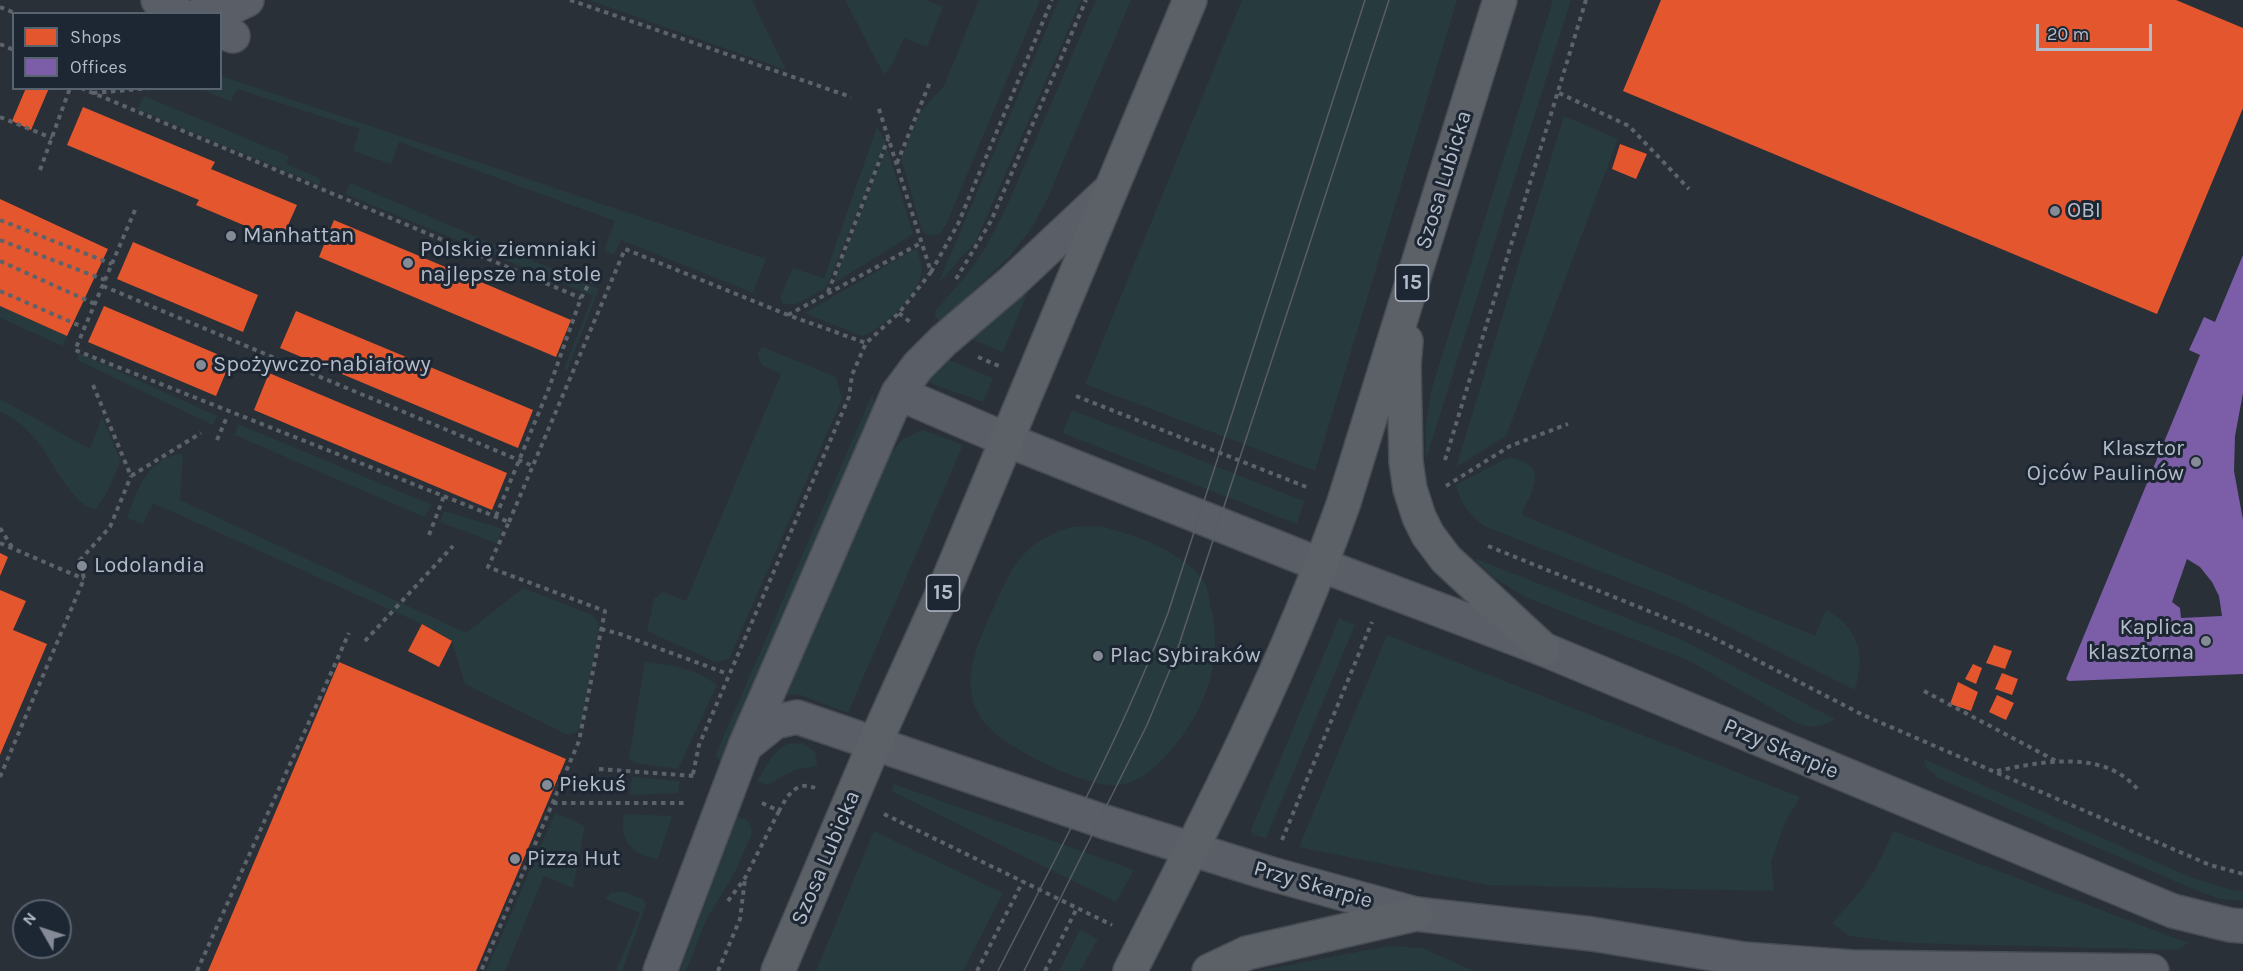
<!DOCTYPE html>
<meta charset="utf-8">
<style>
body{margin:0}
#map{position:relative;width:2243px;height:971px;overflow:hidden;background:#2a3038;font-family:Karla,sans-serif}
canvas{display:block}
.legend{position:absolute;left:12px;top:12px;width:210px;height:78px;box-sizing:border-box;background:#1d2633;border:2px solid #59626f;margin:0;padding:8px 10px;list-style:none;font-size:18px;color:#b4bcc9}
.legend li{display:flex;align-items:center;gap:12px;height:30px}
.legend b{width:30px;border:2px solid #59626f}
.north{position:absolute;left:12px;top:899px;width:60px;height:60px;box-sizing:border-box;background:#1d2633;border:2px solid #59626f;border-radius:50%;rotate:309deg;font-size:16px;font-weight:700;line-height:24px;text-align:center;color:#b4bcc9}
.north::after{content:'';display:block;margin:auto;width:21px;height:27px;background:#848b96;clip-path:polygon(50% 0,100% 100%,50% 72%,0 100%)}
.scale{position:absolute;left:2036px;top:24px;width:116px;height:27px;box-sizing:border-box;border:3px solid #b4bcc9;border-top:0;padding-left:8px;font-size:18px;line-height:21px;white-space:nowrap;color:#b4bcc9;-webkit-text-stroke:4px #1d2633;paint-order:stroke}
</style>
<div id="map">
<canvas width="2243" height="971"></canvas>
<ul class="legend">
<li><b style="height:16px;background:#e4572e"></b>Shops</li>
<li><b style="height:16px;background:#7b5ea7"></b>Offices</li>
</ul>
<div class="north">N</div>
<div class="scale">20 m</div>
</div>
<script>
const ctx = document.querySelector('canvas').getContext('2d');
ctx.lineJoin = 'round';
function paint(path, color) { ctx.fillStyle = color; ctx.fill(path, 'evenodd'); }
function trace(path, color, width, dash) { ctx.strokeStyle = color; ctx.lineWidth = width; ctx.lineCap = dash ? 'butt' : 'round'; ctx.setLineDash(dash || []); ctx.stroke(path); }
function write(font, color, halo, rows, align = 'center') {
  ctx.font = font + ' Karla,sans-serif'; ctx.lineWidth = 6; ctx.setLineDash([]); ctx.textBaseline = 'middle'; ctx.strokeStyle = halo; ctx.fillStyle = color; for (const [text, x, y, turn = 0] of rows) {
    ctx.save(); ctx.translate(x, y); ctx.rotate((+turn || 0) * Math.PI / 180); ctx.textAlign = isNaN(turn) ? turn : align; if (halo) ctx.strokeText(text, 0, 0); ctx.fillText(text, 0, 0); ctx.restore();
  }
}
paint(new Path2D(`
 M 589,0 L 752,0 L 786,70 Z
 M 845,0 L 927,0 L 943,7 L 927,47 L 904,38 L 892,65 L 884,75 Z
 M 979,0 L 1040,0 L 946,225 L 939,234 L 929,236 L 922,231 L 901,158 L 920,112 L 944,86 Z
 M 1059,0 L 1081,0 L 976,241 L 938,284 Z
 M 1096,0 L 1131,0 L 1046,202 L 1030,230 L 1009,257 L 941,322 L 935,317 L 936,310 L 965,277 L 984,250 L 1006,208 Z
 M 1242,0 L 1457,0 L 1315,471 L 1085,384 Z
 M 1553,0 L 1571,0 L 1426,459 L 1426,425 L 1432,388 Z
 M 221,76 L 766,259 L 753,293 L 621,240 L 614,255 L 604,250 L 615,221 L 399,142 L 391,164 L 353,151 L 360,129 L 237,89 L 231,101 L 211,94 L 204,89 L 220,88 Z
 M 144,96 L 289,156 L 286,164 L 321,179 L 319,185 L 137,109 Z
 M 1564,116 L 1618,139 L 1506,436 L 1456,467 Z
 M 877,127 L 886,142 L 826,288 L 796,304 L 783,304 L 780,297 L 793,268 L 824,278 Z
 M 887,147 L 913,234 L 833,284 Z
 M 351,183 L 599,289 L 567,370 L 564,369 L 593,296 L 345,194 Z
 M 917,248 C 919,257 923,267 921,276 C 917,295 880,332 861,336 L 805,313 Z
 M 1030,287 L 1003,352 L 971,339 Z
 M 0,306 L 67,336 L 63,346 L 0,318 Z
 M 762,347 L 836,377 L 842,399 L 729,659 L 716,662 L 647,631 L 654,599 L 663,592 L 686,601 L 781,374 L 762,365 L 757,354 Z
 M 79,353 L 217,416 L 213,425 L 77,360 Z
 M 946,359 L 993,378 L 983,402 L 929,383 L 928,379 Z
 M 872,395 L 875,405 L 722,762 L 715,756 Z
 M 0,399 L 90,449 L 102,417 L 120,459 L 120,463 L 105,496 L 96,509 C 74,509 50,456 36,440 C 26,428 15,418 0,411 Z
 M 1072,410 L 1304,501 L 1297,524 L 1062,433 Z
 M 238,424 L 432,505 L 424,517 L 235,435 Z
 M 922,430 L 963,445 L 848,713 L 798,694 L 782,696 L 889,455 L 903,439 Z
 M 178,454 L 183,455 L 180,500 L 466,633 L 523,588 L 592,615 L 598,623 L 599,629 L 581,726 C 577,732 574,736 566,734 L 465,684 L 452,641 L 422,624 L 153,503 L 143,524 L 127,518 C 138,489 145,462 178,454 Z
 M 1509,457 C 1515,459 1523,461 1528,464 C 1545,476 1526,501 1522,515 L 1815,636 L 1826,610 C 1860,628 1865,656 1855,690 L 1679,602 L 1484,526 C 1469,514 1461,504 1456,485 Z
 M 444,511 L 503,529 L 496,543 L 440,522 Z
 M 1071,527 C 1081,527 1092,525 1102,527 C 1133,533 1187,554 1204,582 C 1208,588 1209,597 1210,604 C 1226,660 1204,715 1165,757 C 1153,770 1134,785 1115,785 C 1087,786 1034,760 1010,744 C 952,708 969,661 993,609 C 1002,589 1011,567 1027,551 C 1039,539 1055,533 1071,527 Z
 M 1474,558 L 1682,640 L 1835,719 C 1821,727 1810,729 1795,722 L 1690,661 L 1525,597 L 1493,577 Z
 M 1339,618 L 1355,625 L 1266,838 L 1253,835 L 1251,830 Z
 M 1387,635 L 1800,797 L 1785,822 L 1771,862 L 1774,891 L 1489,885 L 1299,847 Z
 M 645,662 C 672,665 695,668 717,685 L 678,769 L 637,763 L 629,759 Z
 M 803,743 L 815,752 L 817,766 L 795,770 L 767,785 L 757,781 C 765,770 774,748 788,744 C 792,743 798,744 803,743 Z
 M 1924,759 L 2190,877 L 2232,890 L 2243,891 L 2243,901 L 2220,899 L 2188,887 L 1938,778 L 1926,767 Z
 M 632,777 L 680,781 L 678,793 L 630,795 Z
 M 894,784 L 1134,870 L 1116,902 L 891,791 Z
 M 555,813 L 585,826 L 573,888 L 544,876 L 505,971 L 486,971 Z
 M 624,814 L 672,816 L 658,859 C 632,855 619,841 624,814 Z
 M 737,816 L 745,819 L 749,823 L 752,829 L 751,836 L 734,874 L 705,922 L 686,971 L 680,971 Z
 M 874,831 L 1003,893 L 963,971 L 816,971 Z
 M 1893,831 L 2188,943 L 2179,950 L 1909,943 L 1849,936 L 1832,923 C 1862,891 1877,872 1893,831 Z
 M 621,891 L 643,899 L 646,905 L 622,971 L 616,971 L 640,913 L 605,899 L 611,893 Z
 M 1080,930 L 1098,939 L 1080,971 L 1059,971 Z
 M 1389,946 L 1422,948 L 1474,971 L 1263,970 Z`), '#273a3e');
paint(new Path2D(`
 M 1661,0 L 2176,0 L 2243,28 L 2243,108 L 2157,314 L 1623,91 Z
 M 26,88 L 49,88 L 31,130 L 12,121 Z
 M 83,107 L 215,162 L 211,169 L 297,205 L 281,241 L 196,205 L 199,200 L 67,145 Z
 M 1620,144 L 1647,154 L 1636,179 L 1612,169 Z
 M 0,199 L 108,249 L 67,336 L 0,306 Z
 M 334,220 L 571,320 L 556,357 L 319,257 Z
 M 133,242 L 258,295 L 243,332 L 117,279 Z
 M 104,306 L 231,360 L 216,396 L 88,342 Z
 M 296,311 L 533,410 L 518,448 L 280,348 Z
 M 269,373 L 507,473 L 492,510 L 254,410 Z
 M 0,553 L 8,557 L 0,576 Z
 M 0,590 L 26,601 L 13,630 L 47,644 L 0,755 Z
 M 422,624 L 452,641 L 439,667 L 408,651 Z
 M 1994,645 L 2012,651 L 2005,669 L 1986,663 Z
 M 339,662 L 566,759 L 476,971 L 208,971 Z
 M 1973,664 L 1982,668 L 1976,684 L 1965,679 Z
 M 2002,673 L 2018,679 L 2012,695 L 1995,689 Z
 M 1958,682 L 1978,692 L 1971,711 L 1950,704 Z
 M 1997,695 L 2014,703 L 2006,720 L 1989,712 Z`), '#e4572e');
paint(new Path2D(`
 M 2243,255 L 2243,393 L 2235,436 L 2234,471 L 2243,520 L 2243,674 L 2069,681 L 2066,679 L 2200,355 L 2189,350 L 2204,317 L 2215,322 ZM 2187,559 L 2200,567 L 2212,582 L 2219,596 L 2222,616 L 2181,618 L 2180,608 L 2172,602 Z`), '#7b5ea7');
const minor = new Path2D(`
 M 158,0 L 179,14
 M 200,14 L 230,8 L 247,0
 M 220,31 L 233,36
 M 898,393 L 1007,440 L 1321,565 L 1543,649 L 2173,911 L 2230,925 L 2243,926
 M 745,746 L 775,722 L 797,717 L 1105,822 L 1268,873 L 1416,914 L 1592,934 L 1744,959 L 1852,967 L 2152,971
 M 660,971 L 745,746 L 898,393 L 918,366 L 943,341 L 1012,282 L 1111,189`);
const major = new Path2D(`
 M 1406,341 L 1404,365 L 1406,462 L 1410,489 L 1419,517 L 1428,535 L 1446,559 L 1543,649
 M 778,971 L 874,745 L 948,581 L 1190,0
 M 1130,971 C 1208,818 1287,664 1344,502 L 1500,0
 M 1209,971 L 1247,953 L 1416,914`);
trace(minor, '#484c53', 36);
trace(major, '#484c55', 36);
trace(new Path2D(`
 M 570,0 L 851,97
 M 0,7 L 17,14
 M 0,44 L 14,50
 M 81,88 L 581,298
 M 93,93 L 150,88
 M 1559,93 L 1629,126 L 1689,189
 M 0,117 L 52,138
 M 897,163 L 930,82
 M 40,170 L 70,88
 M 135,210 L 75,350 L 509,522 L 488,567 L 605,611 L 579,741 L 481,971
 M 0,220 L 112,264
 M 0,240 L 105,280
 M 0,261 L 95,304
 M 931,272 L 958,224 L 1052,0
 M 956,279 L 991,221 L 1086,0
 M 103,286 L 533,466
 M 0,291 L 85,328
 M 828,292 L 888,139
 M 899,313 L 910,322
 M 788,315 L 921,243
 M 978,357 L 999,366
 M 93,385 L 131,476 L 201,433
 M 1076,396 L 1309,488
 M 217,440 L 226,419
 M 1445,460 L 1586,0
 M 1446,486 L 1510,446 L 1568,424
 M 496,516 L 549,388 L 581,298 L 597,269
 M 509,522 L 625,249 L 788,315 L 866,343
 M 0,528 L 12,547
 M 429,535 L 444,496
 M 0,543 L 84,579
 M 1488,546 L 1708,635 L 1863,715 L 2210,865 L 2243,874
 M 601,629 L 620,634 L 728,674
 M 365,641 L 453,546
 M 1924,691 L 2056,761
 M 599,769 L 694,776
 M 1997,771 C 2043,761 2106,749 2139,791
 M 693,774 L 699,745 L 849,397 L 852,375 L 866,343 L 899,313 L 931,272 L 878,106
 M 0,777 L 84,579 L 80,560 L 110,527 L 131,476
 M 553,803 L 684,803
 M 762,803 L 779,811 C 787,796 796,780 815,788
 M 884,814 L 1112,925
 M 1282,840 L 1372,622
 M 728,901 L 745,878 L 779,811
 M 197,971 L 349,633
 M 718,971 L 740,919 L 745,879
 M 977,971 L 1023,881
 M 1045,971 L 1077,908`), '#5d636a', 4, [4.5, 4.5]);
trace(minor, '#5a5e66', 33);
trace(major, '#5c6168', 33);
trace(new Path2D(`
 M 998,971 C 1058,853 1121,737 1168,613 L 1365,0
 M 1024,971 L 1147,725 L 1174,660 L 1389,0`), '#595d64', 1.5);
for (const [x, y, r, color] of [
 [2055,211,6,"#848b96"],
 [231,236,6,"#848b96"],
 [408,263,6,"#848b96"],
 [201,365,6,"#848b96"],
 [2196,462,6,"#848b96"],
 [82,566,6,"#848b96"],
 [2206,641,6,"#848b96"],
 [1098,656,6,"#848b96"],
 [547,785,6,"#848b96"],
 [515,859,6,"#848b96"]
]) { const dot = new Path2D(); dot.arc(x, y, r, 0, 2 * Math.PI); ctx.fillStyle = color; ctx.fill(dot); trace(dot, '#1d2633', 2); }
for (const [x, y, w] of [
 [1412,283,33],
 [943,593,33]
]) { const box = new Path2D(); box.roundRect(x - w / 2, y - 18, w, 36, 4.5); ctx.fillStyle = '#1d2633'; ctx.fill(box); trace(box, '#b4bcc9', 1.5); }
write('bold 21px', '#b4bcc9', null, [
 ["15",1412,283],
 ["15",943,593]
]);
write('22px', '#b4bcc9', '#1d2633', [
 ["Szosa Lubicka",1444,180,-73],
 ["Przy Skarpie",1781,749,23],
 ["Szosa Lubicka",826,858,-67],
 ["Przy Skarpie",1313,885,16]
]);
write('22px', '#b4bcc9', '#1d2633', [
 ["OBI",2067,211],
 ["Manhattan",243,236],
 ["Polskie ziemniaki",420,250],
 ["najlepsze na stole",420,275],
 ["Spożywczo-nabiałowy",213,365],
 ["Klasztor",2184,449,"right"],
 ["Ojców Paulinów",2184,474,"right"],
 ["Lodolandia",94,566],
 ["Kaplica",2194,628,"right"],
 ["klasztorna",2194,653,"right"],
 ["Plac Sybiraków",1110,656],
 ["Piekuś",559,785],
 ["Pizza Hut",527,859]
], 'left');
</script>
